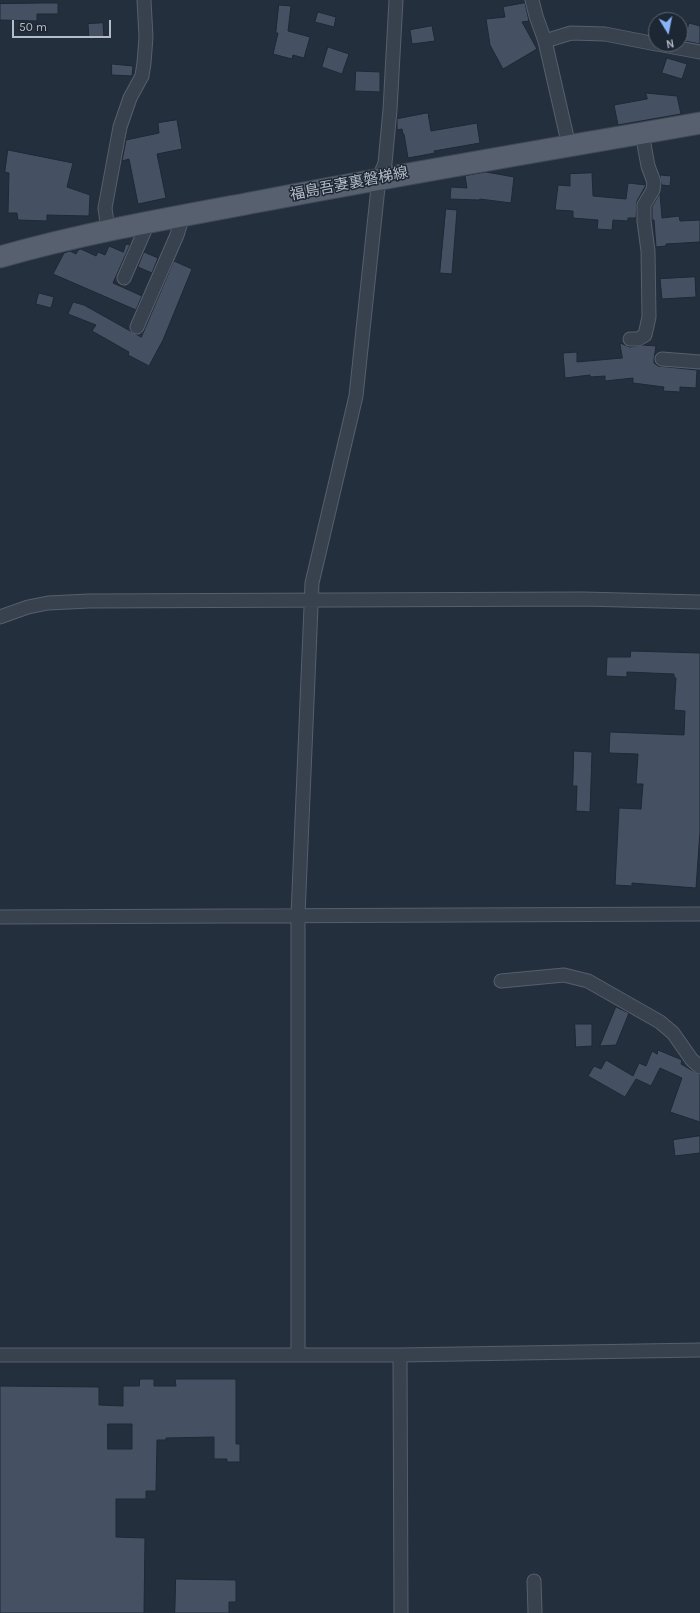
<!DOCTYPE html>
<meta charset="utf-8">
<style>
body{margin:0}
#map{position:relative;width:700px;height:1613px;overflow:hidden;background:#242f3e;font-family:Karla,sans-serif}
canvas{display:block}
.north{position:absolute;left:648px;top:12px;width:40px;height:40px;box-sizing:border-box;background:#1d2633;border:1px solid #59626f;border-radius:50%;rotate:170deg;font-size:11px;font-weight:700;line-height:16px;text-align:center;color:#b4bcc9}
.north::after{content:'';display:block;margin:auto;width:14px;height:18px;background:#8ab4f8;clip-path:polygon(50% 0,100% 100%,50% 72%,0 100%)}
.scale{position:absolute;left:12px;top:20px;width:99px;height:18px;box-sizing:border-box;border:2px solid #b4bcc9;border-top:0;padding-left:5px;font-size:12px;line-height:14px;white-space:nowrap;color:#b4bcc9;-webkit-text-stroke:3px #1d2633;paint-order:stroke}
</style>
<div id="map">
<canvas width="700" height="1613"></canvas>
<div class="north">N</div>
<div class="scale">50 m</div>
</div>
<script>
const ctx = document.querySelector('canvas').getContext('2d');
ctx.lineJoin = 'round';
function paint(path, color) { ctx.fillStyle = color; ctx.fill(path, 'evenodd'); }
function trace(path, color, width, dash) { ctx.strokeStyle = color; ctx.lineWidth = width; ctx.lineCap = dash ? 'butt' : 'round'; ctx.setLineDash(dash || []); ctx.stroke(path); }
function write(font, color, halo, rows, align = 'center') {
  ctx.font = font + ' Karla,"Noto Sans JP",sans-serif'; ctx.lineWidth = 3; ctx.setLineDash([]); ctx.textBaseline = 'middle'; ctx.strokeStyle = halo; ctx.fillStyle = color; for (const [text, x, y, turn = 0] of rows) {
    ctx.save(); ctx.translate(x, y); ctx.rotate((+turn || 0) * Math.PI / 180); ctx.textAlign = isNaN(turn) ? turn : align; if (halo) ctx.strokeText(text, 0, 0); ctx.fillText(text, 0, 0); ctx.restore();
  }
}
const building = new Path2D(`
 M 41,3 L 58,3 L 58,14 L 37,14 L 37,21 L 0,20 L 0,4 Z
 M 525,3 L 529,21 L 522,22 L 537,49 L 503,69 L 490,45 L 486,19 L 505,17 L 503,7 Z
 M 279,5 L 291,6 L 288,31 L 310,37 L 304,58 L 293,55 L 292,59 L 273,54 L 278,33 L 276,33 Z
 M 318,12 L 336,17 L 334,27 L 315,22 Z
 M 103,23 L 104,38 L 89,39 L 88,24 Z
 M 689,23 L 700,26 L 700,44 L 685,41 Z
 M 432,26 L 435,41 L 412,44 L 410,30 Z
 M 328,47 L 349,54 L 342,74 L 322,67 Z
 M 667,58 L 687,64 L 682,79 L 662,73 Z
 M 112,64 L 133,66 L 132,76 L 112,75 Z
 M 356,71 L 380,72 L 380,92 L 355,91 Z
 M 646,93 L 677,96 L 681,114 L 618,125 L 614,105 L 647,99 Z
 M 428,113 L 431,131 L 477,123 L 480,143 L 434,151 L 435,153 L 408,158 L 404,134 L 403,134 L 402,129 L 397,130 L 397,119 Z
 M 177,120 L 182,149 L 157,154 L 166,198 L 138,204 L 129,159 L 122,161 L 126,140 L 159,133 L 158,123 Z
 M 8,150 L 73,163 L 67,187 L 90,195 L 89,216 L 47,215 L 47,221 L 18,220 L 17,213 L 8,213 L 9,173 L 5,172 Z
 M 486,172 L 514,177 L 511,203 L 480,199 L 479,200 L 450,199 L 451,187 L 467,188 L 465,176 Z
 M 592,173 L 593,196 L 626,199 L 628,183 L 646,185 L 637,201 L 636,218 L 628,218 L 628,221 L 613,220 L 612,230 L 597,229 L 598,220 L 573,218 L 573,211 L 555,210 L 558,185 L 570,186 L 570,174 Z
 M 660,175 L 671,176 L 670,186 L 662,185 Z
 M 660,193 L 662,218 L 679,216 L 680,221 L 700,220 L 700,242 L 666,244 L 666,246 L 656,247 L 654,220 L 652,220 L 652,207 Z
 M 446,209 L 457,210 L 452,274 L 440,273 Z
 M 126,244 L 130,245 L 113,283 L 142,296 L 136,310 L 53,274 L 64,253 L 70,251 L 76,254 L 78,250 L 81,249 L 96,256 L 98,252 L 105,255 L 109,246 L 123,252 Z
 M 144,252 L 158,258 L 152,273 L 138,267 Z
 M 174,261 L 192,269 L 163,340 L 149,366 L 128,355 L 129,352 L 92,331 L 96,325 L 68,314 L 73,302 L 84,305 L 141,337 Z
 M 695,277 L 696,297 L 662,299 L 660,279 Z
 M 39,293 L 54,297 L 51,308 L 36,304 Z
 M 620,343 L 630,347 L 643,345 L 656,346 L 654,359 L 654,363 L 658,366 L 697,370 L 696,388 L 680,387 L 680,392 L 663,391 L 664,387 L 633,383 L 633,378 L 605,381 L 605,376 L 590,377 L 590,375 L 565,378 L 563,353 L 577,352 L 577,362 L 622,358 Z
 M 631,651 L 700,653 L 700,832 L 696,888 L 632,883 L 632,886 L 615,885 L 619,808 L 641,809 L 643,784 L 636,784 L 638,754 L 609,753 L 610,732 L 684,735 L 685,711 L 674,710 L 676,678 L 674,677 L 674,674 L 627,672 L 627,677 L 606,676 L 607,657 L 630,657 Z
 M 574,751 L 592,752 L 590,812 L 576,811 L 577,786 L 573,786 Z
 M 616,1007 L 629,1013 L 616,1045 L 600,1046 Z
 M 575,1024 L 592,1024 L 592,1046 L 576,1047 Z
 M 658,1050 L 682,1060 L 681,1064 L 700,1075 L 700,1122 L 670,1112 L 682,1078 L 660,1068 L 651,1086 L 636,1079 L 625,1097 L 588,1076 L 594,1066 L 601,1069 L 606,1060 L 633,1076 L 639,1063 L 646,1066 L 652,1051 L 657,1054 Z
 M 700,1136 L 700,1153 L 675,1156 L 673,1140 Z
 M 140,1379 L 154,1379 L 154,1386 L 176,1386 L 175,1379 L 236,1379 L 236,1444 L 240,1444 L 240,1462 L 227,1462 L 227,1459 L 214,1459 L 214,1437 L 166,1438 L 166,1440 L 157,1440 L 156,1491 L 146,1491 L 146,1499 L 116,1499 L 116,1537 L 145,1538 L 144,1613 L 0,1613 L 0,1386 L 99,1387 L 99,1405 L 123,1406 L 123,1386 L 139,1386 ZM 108,1424 L 132,1424 L 132,1449 L 108,1449 Z
 M 176,1579 L 236,1580 L 236,1602 L 229,1602 L 229,1613 L 175,1613 Z`);
paint(building, '#455162');
trace(building, '#1f2835', 1);
const street = new Path2D(`
 M 532,0 L 536,16 L 545,41
 M 657,44 L 700,52
 M 569,146 L 545,41 L 571,33 L 605,34 L 656,44
 M 108,230 L 105,208 L 120,127 L 130,98 L 142,76 L 144,63 L 146,37 L 144,0
 M 124,278 L 148,223
 M 137,327 L 177,235 L 183,216
 M 630,339 L 638,339 L 645,335 L 649,317 L 648,251 L 644,221 L 644,205 L 653,190 L 654,182 L 648,166 L 642,133
 M 662,359 L 700,362
 M 0,617 L 28,607 L 48,603 L 89,601 L 583,599 L 700,602
 M 0,917 L 700,914
 M 501,981 L 564,975 L 588,981 L 660,1022 L 673,1033 L 692,1060 L 700,1067
 M 0,1355 L 400,1355 L 700,1350
 M 298,1355 L 298,915 L 312,583 L 356,396 L 379,178 L 385,163 L 390,110 L 396,0
 M 400,1355 L 401,1613
 M 534,1581 L 535,1613`);
const primary = new Path2D(`
 M 0,257 C 84,233 170,218 256,202 C 403,174 552,149 700,123`);
trace(street, '#565f6c', 15);
trace(primary, '#414a57', 23);
trace(street, '#38414e', 13);
trace(primary, '#56606e', 21);
write('15px', '#b4bcc9', '#1d2633', [
 ["福島吾妻裏磐梯線",349,184,-11]
]);
</script>
